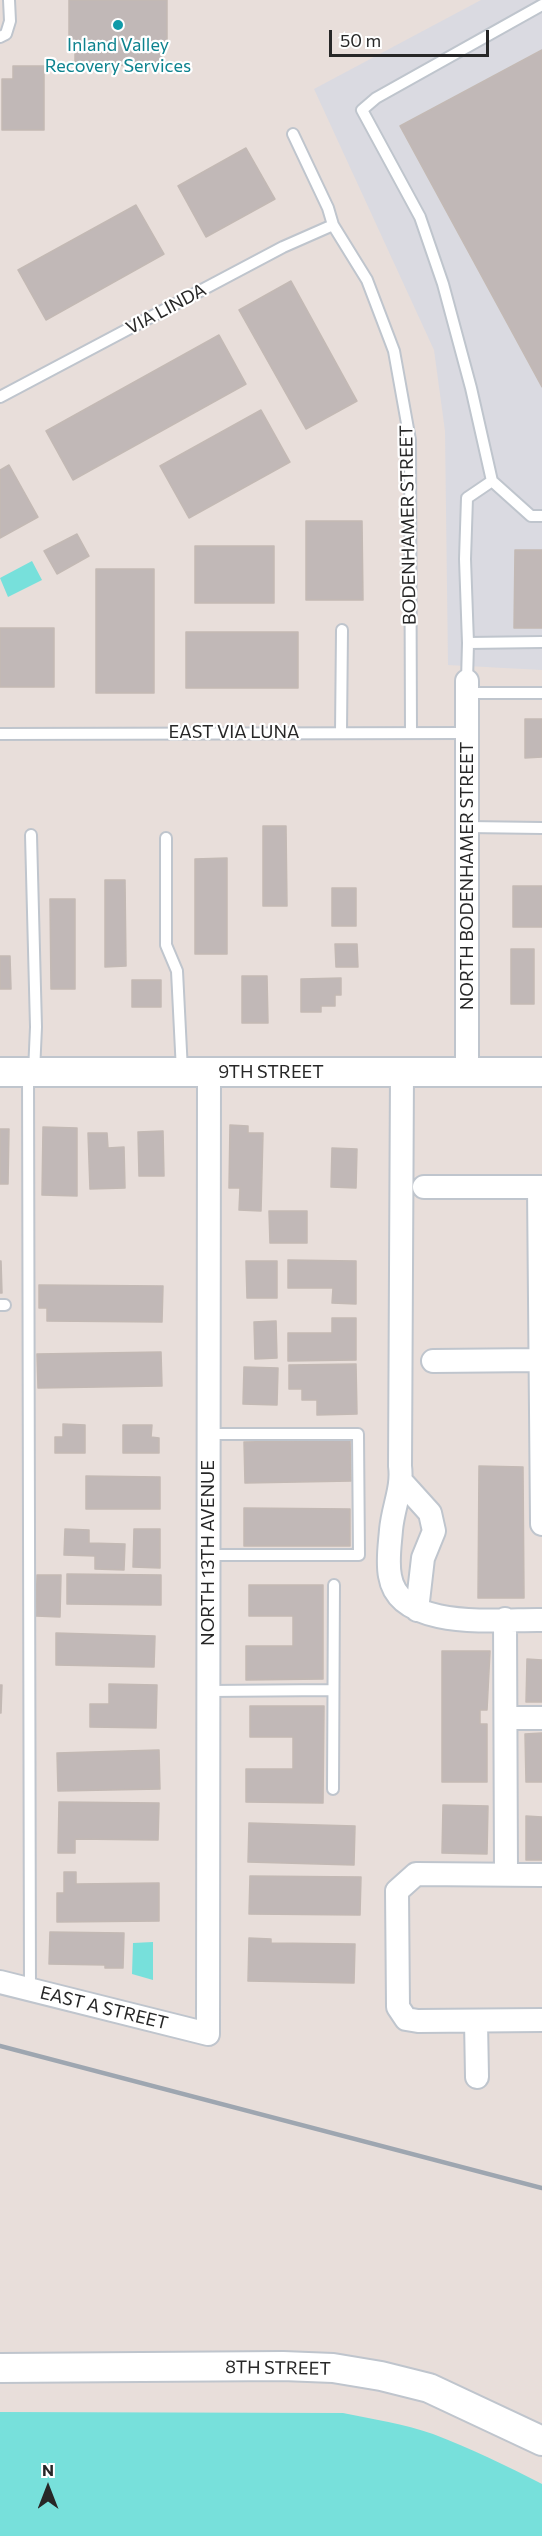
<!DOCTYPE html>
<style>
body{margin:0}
#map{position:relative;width:542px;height:2536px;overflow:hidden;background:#e8deda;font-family:Commissioner,sans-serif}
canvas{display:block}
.north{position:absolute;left:18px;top:2458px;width:60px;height:60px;-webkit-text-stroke:4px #fff;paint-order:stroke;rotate:0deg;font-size:16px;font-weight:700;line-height:24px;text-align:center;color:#272727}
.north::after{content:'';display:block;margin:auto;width:21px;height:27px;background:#272727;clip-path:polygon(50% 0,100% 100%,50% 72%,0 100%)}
.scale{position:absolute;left:329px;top:30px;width:160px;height:27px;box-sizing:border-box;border:3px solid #272727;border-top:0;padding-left:8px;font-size:18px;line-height:21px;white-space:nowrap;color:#272727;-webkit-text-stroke:4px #fff;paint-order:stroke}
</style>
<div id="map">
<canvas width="542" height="2536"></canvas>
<div class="north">N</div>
<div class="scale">50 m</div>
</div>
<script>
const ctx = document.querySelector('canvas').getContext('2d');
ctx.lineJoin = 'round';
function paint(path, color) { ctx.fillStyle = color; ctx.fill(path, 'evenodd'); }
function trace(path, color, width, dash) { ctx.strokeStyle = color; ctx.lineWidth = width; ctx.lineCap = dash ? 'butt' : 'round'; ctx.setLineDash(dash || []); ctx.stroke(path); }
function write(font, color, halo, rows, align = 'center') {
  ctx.font = font + ' Commissioner,sans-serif'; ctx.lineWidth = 4.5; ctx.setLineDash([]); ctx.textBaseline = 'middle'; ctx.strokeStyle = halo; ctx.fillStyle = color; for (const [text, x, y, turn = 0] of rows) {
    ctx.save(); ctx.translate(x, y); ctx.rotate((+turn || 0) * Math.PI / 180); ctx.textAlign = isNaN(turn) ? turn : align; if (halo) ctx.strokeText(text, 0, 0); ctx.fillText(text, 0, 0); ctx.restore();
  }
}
paint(new Path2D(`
 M 481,0 L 542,0 L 542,670 L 448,665 L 445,431 L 434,350 L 314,89 Z`), '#dadae1');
paint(new Path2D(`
 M 32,561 L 42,580 L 8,597 L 0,578 Z
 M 153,1942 L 153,1980 L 132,1974 L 133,1943 Z
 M 0,2412 L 343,2413 C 373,2419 404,2424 433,2434 C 470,2448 507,2466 542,2484 L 542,2536 L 0,2536 Z`), '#77e0db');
const building = new Path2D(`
 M 69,0 L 167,0 L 167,50 L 162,50 L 162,65 L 75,66 L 75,51 L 69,51 Z
 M 542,50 L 542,387 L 400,126 Z
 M 13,66 L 44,66 L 44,130 L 2,130 L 2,79 L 13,79 Z
 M 246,148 L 275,199 L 206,237 L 178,186 Z
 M 136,205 L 164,254 L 46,320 L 18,270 Z
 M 291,281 L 357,401 L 306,429 L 239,310 Z
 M 219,335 L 246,384 L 73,480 L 46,431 Z
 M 261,410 L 290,462 L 189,518 L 160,466 Z
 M 9,465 L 38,517 L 0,538 L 0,470 Z
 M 306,521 L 362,521 L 363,600 L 306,600 Z
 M 77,534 L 89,556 L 57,574 L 44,551 Z
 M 195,546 L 274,546 L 274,603 L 195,603 Z
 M 515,550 L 542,550 L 542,628 L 514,628 Z
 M 96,569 L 154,569 L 154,693 L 96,693 Z
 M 0,628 L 54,628 L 54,687 L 0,687 Z
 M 186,632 L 298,632 L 298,688 L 186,688 Z
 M 525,719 L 542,719 L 542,757 L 525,758 Z
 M 263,826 L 286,826 L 287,906 L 263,906 Z
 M 227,858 L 227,954 L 195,954 L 195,859 Z
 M 105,880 L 125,880 L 126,966 L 105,967 Z
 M 513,886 L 542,886 L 542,927 L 513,927 Z
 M 332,888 L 356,888 L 356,926 L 332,926 Z
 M 50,899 L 75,899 L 75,989 L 51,989 Z
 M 335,944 L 357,944 L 358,967 L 336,967 Z
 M 511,949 L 534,949 L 534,1004 L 511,1004 Z
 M 0,956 L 10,956 L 11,989 L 0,989 Z
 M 242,976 L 267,976 L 268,1023 L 242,1023 Z
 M 341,978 L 341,995 L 335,995 L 335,1006 L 321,1006 L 321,1012 L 301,1012 L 301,979 Z
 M 132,980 L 161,980 L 161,1007 L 132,1007 Z
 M 230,1125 L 248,1126 L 248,1133 L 263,1133 L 261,1211 L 239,1210 L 240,1188 L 229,1188 Z
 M 43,1127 L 77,1128 L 77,1196 L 42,1195 Z
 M 0,1129 L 9,1129 L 8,1184 L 0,1184 Z
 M 163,1131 L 164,1176 L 139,1176 L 138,1132 Z
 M 88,1133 L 107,1133 L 108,1148 L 124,1147 L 125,1188 L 90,1189 Z
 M 332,1148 L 357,1149 L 356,1188 L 331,1187 Z
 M 269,1211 L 307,1211 L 307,1243 L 270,1243 Z
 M 288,1260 L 356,1261 L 356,1304 L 332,1303 L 333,1288 L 288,1288 Z
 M 0,1261 L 1,1261 L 2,1293 L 0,1293 Z
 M 246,1261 L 277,1261 L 277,1298 L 247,1298 Z
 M 39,1285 L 163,1286 L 162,1322 L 47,1321 L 47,1308 L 39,1308 Z
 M 332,1318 L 356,1318 L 356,1360 L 288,1361 L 288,1333 L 332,1333 Z
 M 276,1321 L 277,1358 L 255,1359 L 254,1322 Z
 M 161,1352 L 162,1386 L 38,1388 L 37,1354 Z
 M 356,1364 L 357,1414 L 317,1415 L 317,1400 L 302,1400 L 302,1389 L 289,1389 L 289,1365 Z
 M 244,1367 L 278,1368 L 277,1405 L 243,1404 Z
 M 63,1424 L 85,1425 L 85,1453 L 55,1453 L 55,1437 L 63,1437 Z
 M 123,1425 L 152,1425 L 151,1437 L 159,1438 L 159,1453 L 123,1453 Z
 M 350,1440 L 351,1481 L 245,1483 L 244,1442 Z
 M 479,1466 L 523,1467 L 524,1598 L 478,1598 Z
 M 86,1476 L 160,1477 L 160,1509 L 86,1509 Z
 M 244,1508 L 350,1509 L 350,1546 L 244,1546 Z
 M 65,1529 L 89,1530 L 89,1543 L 125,1544 L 124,1570 L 95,1569 L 95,1556 L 64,1555 Z
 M 134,1529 L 160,1529 L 160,1568 L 133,1567 Z
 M 67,1574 L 161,1575 L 161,1605 L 67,1604 Z
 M 37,1575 L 61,1575 L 60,1617 L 36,1616 Z
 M 249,1585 L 323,1585 L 323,1679 L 246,1680 L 246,1646 L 293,1646 L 293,1616 L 249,1616 Z
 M 56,1633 L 155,1636 L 154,1667 L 56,1665 Z
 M 442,1651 L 490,1651 L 487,1710 L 480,1710 L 480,1724 L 487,1724 L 487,1782 L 442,1782 Z
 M 527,1659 L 542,1660 L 542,1702 L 526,1702 Z
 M 109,1684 L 157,1685 L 156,1728 L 90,1727 L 90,1704 L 109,1704 Z
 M 0,1685 L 2,1685 L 1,1713 L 0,1713 Z
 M 250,1706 L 324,1706 L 323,1803 L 246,1802 L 246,1769 L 293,1769 L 293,1737 L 250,1737 Z
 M 542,1733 L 542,1782 L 526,1782 L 525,1734 Z
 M 159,1750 L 160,1789 L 58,1791 L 57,1753 Z
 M 59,1802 L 159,1803 L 158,1840 L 75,1839 L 75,1853 L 58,1853 Z
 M 443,1805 L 488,1806 L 487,1854 L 442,1853 Z
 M 526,1816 L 542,1817 L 542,1860 L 526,1860 Z
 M 249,1823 L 355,1826 L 354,1865 L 248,1862 Z
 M 64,1872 L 76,1872 L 76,1884 L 159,1883 L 159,1921 L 57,1922 L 57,1893 L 64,1893 Z
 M 250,1876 L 361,1877 L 360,1915 L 249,1914 Z
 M 50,1932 L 124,1933 L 123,1968 L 105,1968 L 105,1965 L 49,1964 Z
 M 249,1938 L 271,1939 L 271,1943 L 355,1944 L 354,1983 L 248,1981 Z`);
paint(building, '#c1b8b7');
trace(building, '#c3b9b4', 1.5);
const service = new Path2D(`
 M 542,5 L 376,98 L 362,110 L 420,217 L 443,284 L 471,388 L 492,481 L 531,516 L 542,516
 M 0,37 L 6,34 L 10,21 L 9,0
 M 293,134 L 328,208 L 333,225 L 367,280 L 394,351 L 410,440 L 411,733
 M 0,397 L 283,247 L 333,225
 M 468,643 L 465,559 L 467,498 L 492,481
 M 467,681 L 468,643 L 542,642
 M 467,693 L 542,693
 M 341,732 L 342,630
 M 0,734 L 467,733
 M 467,827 L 542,828
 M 31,835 L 36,1027 L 34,1072
 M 166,838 L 166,945 L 177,971 L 182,1071
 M 28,1072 L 30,1989
 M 0,1305 L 5,1305
 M 209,1434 L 358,1434 L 359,1555 L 209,1555
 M 208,1691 L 333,1690
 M 333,1789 L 334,1585`);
const minor = new Path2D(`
 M 402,1072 L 400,1466 C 403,1488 393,1507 391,1530 C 390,1544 387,1561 390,1576 C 399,1632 500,1619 542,1620
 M 467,1072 L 467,681
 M 424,1187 L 542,1187
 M 539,1188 L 542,1524
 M 433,1361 L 540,1360
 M 402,1482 L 430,1513 L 434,1531 L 423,1558 L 417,1610
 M 505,1619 L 506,1874
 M 506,1718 L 542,1718
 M 542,1875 L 416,1874 L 397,1891 L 398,2007 L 406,2019 L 418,2021 L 542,2020
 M 0,1982 L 208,2034 L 209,1071
 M 476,2021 L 477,2077`);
const tertiary = new Path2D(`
 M 0,1072 L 542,1072
 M 0,2368 L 283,2366 L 333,2368 L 381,2376 L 429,2388 L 542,2441`);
trace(service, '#bfc5cd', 14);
trace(minor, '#bfc5cd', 26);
trace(tertiary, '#bfc5cd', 32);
trace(service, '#fff', 10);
trace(minor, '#fff', 22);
trace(tertiary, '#fff', 28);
trace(new Path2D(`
 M 0,2046 L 542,2188`), '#9ea6b0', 4.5);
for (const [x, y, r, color] of [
 [118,25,6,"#0f9aa8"]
]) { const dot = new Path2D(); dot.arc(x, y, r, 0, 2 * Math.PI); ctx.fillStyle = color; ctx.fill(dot); trace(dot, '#fff', 2); }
write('18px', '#0d838f', '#fff', [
 ["Inland Valley",118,45],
 ["Recovery Services",118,66]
]);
write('18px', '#272727', '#fff', [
 ["VIA LINDA",166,309,-28],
 ["BODENHAMER STREET",408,525,-91],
 ["EAST VIA LUNA",234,732],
 ["NORTH BODENHAMER STREET",467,876,-90],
 ["9TH STREET",271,1072],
 ["NORTH 13TH AVENUE",208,1553,-90],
 ["EAST A STREET",104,2008,14],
 ["8TH STREET",278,2368,1]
]);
</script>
